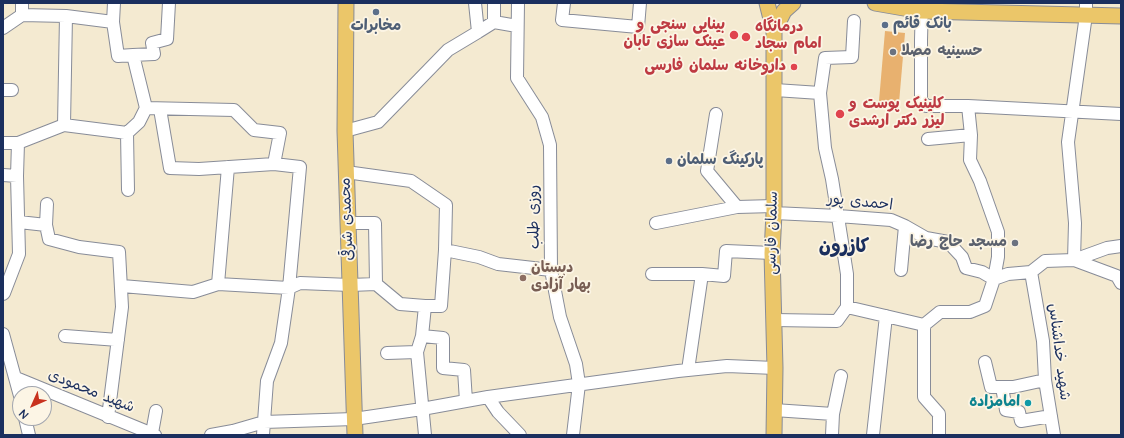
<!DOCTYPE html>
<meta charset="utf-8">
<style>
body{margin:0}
#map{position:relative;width:1124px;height:438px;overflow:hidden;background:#f4ead1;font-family:"Architects Daughter",sans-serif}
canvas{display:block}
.frame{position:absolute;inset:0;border:4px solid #1b2f5e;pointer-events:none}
.north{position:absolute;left:12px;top:386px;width:40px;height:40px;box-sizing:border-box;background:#fcf5e5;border:1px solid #a2a6af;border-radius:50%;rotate:225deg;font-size:11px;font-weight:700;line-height:16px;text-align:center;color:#1b2f5e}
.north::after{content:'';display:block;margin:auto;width:14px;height:18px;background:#c8321e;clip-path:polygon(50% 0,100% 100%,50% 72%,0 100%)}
</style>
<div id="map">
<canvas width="1124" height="438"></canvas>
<div class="frame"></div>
<div class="north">N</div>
</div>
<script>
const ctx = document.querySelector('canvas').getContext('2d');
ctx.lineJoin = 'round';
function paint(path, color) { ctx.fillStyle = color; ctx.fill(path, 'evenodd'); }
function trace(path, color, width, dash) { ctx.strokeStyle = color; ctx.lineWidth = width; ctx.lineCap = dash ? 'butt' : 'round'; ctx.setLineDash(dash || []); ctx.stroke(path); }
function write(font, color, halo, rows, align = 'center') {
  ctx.font = font + ' "Architects Daughter","Playpen Sans Arabic",sans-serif'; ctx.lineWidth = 3.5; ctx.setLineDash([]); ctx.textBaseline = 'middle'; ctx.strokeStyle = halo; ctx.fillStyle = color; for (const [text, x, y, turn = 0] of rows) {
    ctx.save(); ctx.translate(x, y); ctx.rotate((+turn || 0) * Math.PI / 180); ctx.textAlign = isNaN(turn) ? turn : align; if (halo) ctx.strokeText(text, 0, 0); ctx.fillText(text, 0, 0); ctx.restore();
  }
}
paint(new Path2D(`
 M 885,31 L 905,33 L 899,103 L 879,101 Z`), '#e8b16f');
const minor = new Path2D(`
 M 22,3 L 22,15
 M 169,3 L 167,39 L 152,43 L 154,54 L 133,55 L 146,108 L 234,110 L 254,130 L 280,133 L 274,164 L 300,167 L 289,288 L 281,343 L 267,381 L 263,435
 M 494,3 L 494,22
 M 518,3 L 517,78 L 542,117 L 550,145 L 551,270 L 560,317 L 576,364 L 579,384 L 573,435
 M 564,3 L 562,20 L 638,27 L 640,3
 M 1086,3 L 1086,15 L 1068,142 L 1075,223 L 1074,260 L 1107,248 L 1121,246
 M 113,22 L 118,56 L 133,55
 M 3,28 L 22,15 L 66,16 L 113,22 L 114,3
 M 478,32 L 494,22 L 517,26
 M 3,90 L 12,90
 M 775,90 L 820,93 L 825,58 L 852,57 L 854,21
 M 820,93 L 825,148 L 832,179 L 847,274 L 847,307
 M 968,106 L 1121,114
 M 160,109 L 170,168 L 199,169 L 274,164
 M 716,114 L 707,171 L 737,207
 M 64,125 L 66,16
 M 345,131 L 378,122 L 448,50 L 478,32 L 475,3
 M 928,139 L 971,135
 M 3,143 L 18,143 L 17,176 L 19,254 L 4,293 L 3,294
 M 18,143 L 64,125 L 127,133
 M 346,172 L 411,181 L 446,205 L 445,250 L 479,257 L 498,264 L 551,270
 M 3,175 L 17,176
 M 128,190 L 127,133 L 139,122 L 146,108
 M 774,213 L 838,216 L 891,220 L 905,226 L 926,238 L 948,242 L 962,257 L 966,268 L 982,272 L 994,279 L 998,257 L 998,232 L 980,181 L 970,160 L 971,135 L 968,106 L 926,106 L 921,100 L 921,40 L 922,3
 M 19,222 L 46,225 L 49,239 L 79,247 L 119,252 L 122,307 L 108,417
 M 348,223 L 375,223 L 376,284
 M 656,223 L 737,207 L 774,206
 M 46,225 L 47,204
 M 901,270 L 905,226
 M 1031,272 L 1043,341 L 1045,380 L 1054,435
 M 652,274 L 702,274
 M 218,284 L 228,167
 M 122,286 L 193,292 L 218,284 L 289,288 L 300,283 L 350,285 L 376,284 L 400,304 L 425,306
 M 774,320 L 837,321 L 847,307 L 924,325 L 940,312 L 970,312 L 985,306 L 994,279 L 1008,274 L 1031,272 L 1045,261 L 1074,260 L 1117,276 L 1121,283
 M 924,325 L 924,397 L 939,414 L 939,435
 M 3,334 L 20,396
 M 65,336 L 118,340
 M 422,336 L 443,338 L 443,368 L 464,370 L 466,401
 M 387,353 L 417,352
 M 985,362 L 991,387 L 1013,387 L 1045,380
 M 688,370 L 702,274 L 724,276 L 726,251 L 772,253
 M 16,378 L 155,435
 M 1002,387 L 1006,410 L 1019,412 L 1021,421 L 1051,416
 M 488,397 L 498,412 L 520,435
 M 774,410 L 833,414 L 841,376
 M 25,418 L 29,435
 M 152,433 L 156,411
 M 211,435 L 233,431 L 264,422 L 354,419 L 422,409 L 488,397 L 678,371 L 727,366 L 775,368
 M 425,435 L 417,352 L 422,336 L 425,306 L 441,306 L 445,250
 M 832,435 L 833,414
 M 873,435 L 886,316`);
const major = new Path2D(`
 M 346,3 L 345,131 L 355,435
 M 767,3 L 774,31 L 774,213 L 772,253 L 775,368 L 774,435
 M 875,3 L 921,11 L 1121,16
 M 774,31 L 784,11 L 793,3`);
trace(minor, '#888c98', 14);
trace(major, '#888c98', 17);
trace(minor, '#fff', 12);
trace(major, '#ebc669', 15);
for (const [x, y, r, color] of [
 [376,12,4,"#5c6f8a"],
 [885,25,4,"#5c6f8a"],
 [734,35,5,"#e0444e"],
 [746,37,5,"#e0444e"],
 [893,52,4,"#6b7280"],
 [794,67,4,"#e0444e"],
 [840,114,5,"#e0444e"],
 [669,161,4,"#5c6f8a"],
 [1015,243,4,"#6b7280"],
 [523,278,4,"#8d6e63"],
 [1028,403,4,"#0f9aa8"]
]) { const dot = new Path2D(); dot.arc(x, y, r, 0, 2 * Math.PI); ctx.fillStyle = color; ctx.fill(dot); trace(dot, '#fcf5e5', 1.5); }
write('bold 15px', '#4e5e75', '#fcf5e5', [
 ["بانک قائم",893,25],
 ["مخابرات",376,27,"center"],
 ["پارکینگ سلمان",677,161]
], 'left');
write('bold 15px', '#be3a42', '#fcf5e5', [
 ["بینایی سنجی و",725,26],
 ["عینک سازی تابان",725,43],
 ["درمانگاه",755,28,"left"],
 ["امام سجاد",755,45,"left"],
 ["داروخانه سلمان فارسی",786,67],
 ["کلینیک پوست و",849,105,"left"],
 ["لیزر دکتر ارشدی",849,122,"left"]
], 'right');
write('bold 15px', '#5b616d', '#fcf5e5', [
 ["حسینیه مصلا",901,52],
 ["مسجد حاج رضا",1007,243,"right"]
], 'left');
write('15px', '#1b2f5e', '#fcf5e5', [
 ["احمدی پور",860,203,6],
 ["روزی طلب",535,217,-91],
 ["محمدی شرقی",348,219,-92],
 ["سلمان فارسی",773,233,-89],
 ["شهید خداشناس",1058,352,83],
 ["شهید محمودی",91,392,22]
]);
write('bold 15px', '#785e54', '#fcf5e5', [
 ["دبستان",531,269],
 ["بهار آزادی",531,286]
], 'left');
write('bold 15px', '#0d838f', '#fcf5e5', [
 ["امامزاده",1020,403]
], 'right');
write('bold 19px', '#1b2f5e', '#fcf5e5', [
 ["کازرون",844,248]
]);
</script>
